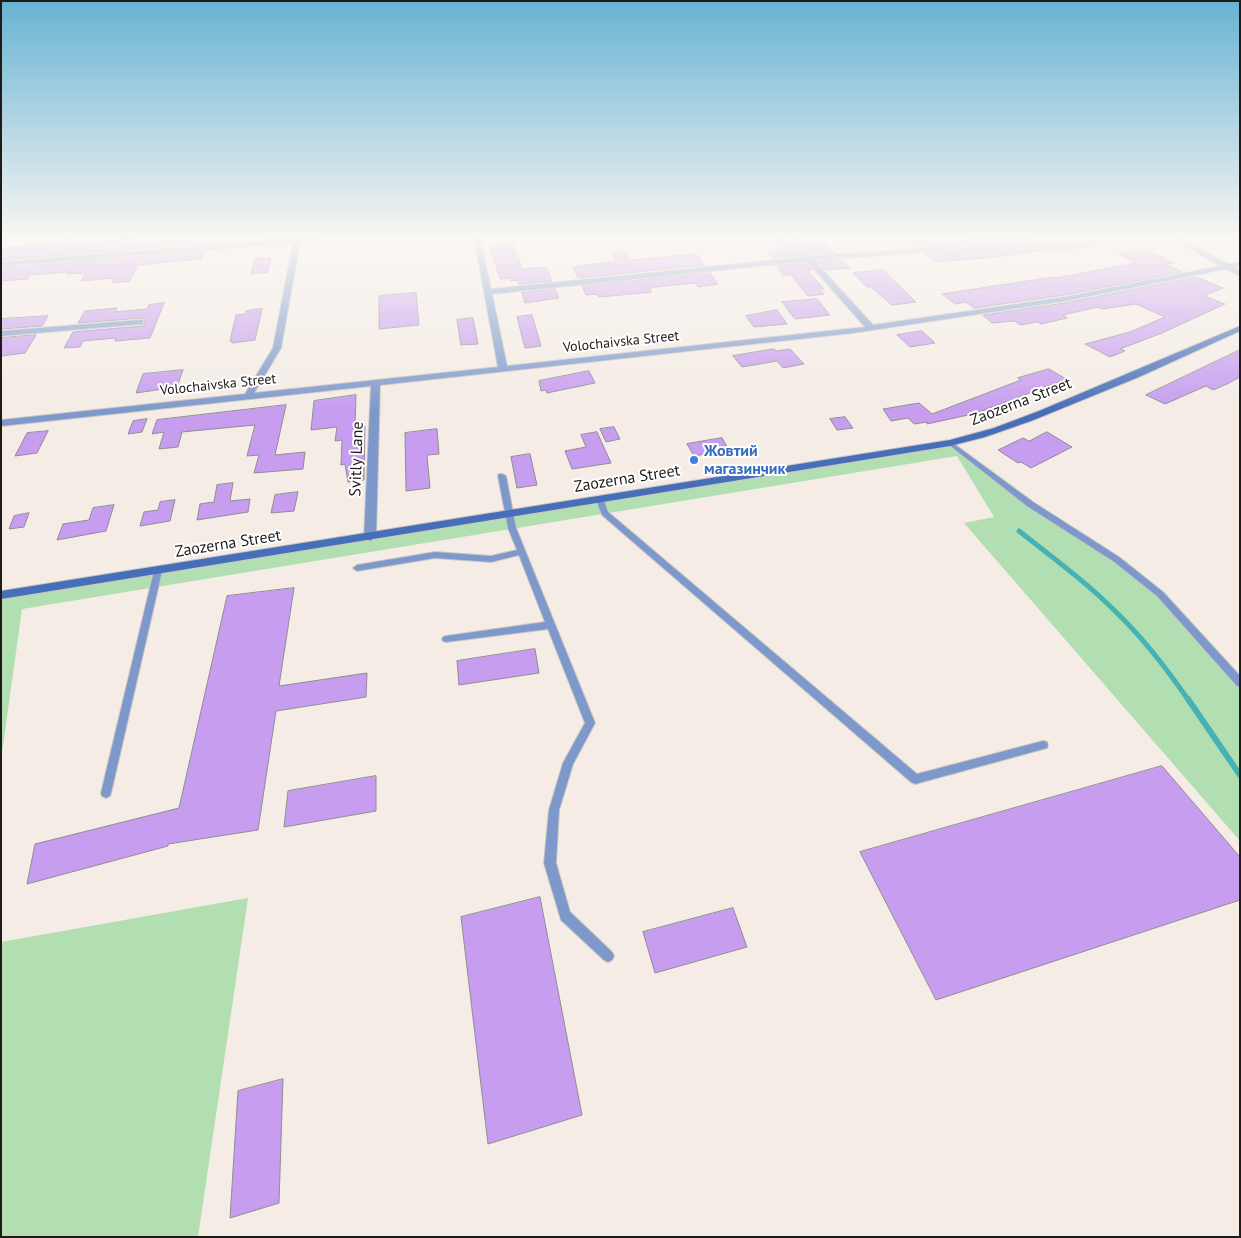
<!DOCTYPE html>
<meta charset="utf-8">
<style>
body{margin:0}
#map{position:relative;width:1241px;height:1238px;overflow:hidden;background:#f4ece5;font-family:"PT Sans",sans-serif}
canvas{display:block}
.frame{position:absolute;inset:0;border:2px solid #1e1b18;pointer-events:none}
</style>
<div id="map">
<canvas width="1241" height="1238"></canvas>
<div class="frame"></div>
</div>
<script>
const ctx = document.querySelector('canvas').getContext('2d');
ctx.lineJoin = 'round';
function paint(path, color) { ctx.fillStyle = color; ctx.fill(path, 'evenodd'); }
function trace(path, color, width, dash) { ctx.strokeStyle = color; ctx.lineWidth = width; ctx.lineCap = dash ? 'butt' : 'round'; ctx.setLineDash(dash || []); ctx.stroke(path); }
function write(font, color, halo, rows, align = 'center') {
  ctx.font = font + ' "PT Sans",sans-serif'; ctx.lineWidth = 4; ctx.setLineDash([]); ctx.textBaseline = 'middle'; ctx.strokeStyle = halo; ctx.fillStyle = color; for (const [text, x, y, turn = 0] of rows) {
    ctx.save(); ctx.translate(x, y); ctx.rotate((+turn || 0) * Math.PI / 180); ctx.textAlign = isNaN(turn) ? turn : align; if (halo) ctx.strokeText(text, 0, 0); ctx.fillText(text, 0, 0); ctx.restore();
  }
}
paint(new Path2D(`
 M 950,443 L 1030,504 L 1116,559 L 1160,594 L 1240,683 L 1240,841 L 964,523 L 994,517 L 957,456 L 22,609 L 1,760 L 1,595 Z
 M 248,898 L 198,1237 L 1,1237 L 1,942 Z`), '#b2dfb1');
trace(new Path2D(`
 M 1019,531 C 1052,557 1086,582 1116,612 C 1144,639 1167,669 1189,701`), '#46b2b3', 5);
trace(new Path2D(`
 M 1188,699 L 1240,775`), '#46b2b3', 6);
const building = new Path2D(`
 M 66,238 L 106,238 L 104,241 L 147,238 L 210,238 L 208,243 L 1,260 L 1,248 L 62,243 Z
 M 775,238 L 787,238 L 800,255 L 773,258 L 767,250 L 780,249 L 776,244 L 780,244 Z
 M 797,238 L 820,238 L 835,253 L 811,254 Z
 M 905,238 L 993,238 L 916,247 Z
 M 1027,238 L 1097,238 L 1097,245 L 1061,251 L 1057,248 L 996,257 L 936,262 L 925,253 L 1022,242 Z
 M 513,244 L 517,259 L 519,259 L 522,269 L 546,267 L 552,281 L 519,284 L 517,280 L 511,281 L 510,278 L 500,279 L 490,246 Z
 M 1146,249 L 1173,263 L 1165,264 L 1182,272 L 1065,295 L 974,308 L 966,302 L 955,304 L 942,294 L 1053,277 L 1056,278 L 1136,263 L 1118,254 Z
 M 625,250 L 630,260 L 696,254 L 704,265 L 578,278 L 573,267 L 616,261 L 611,252 Z
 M 204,252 L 201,259 L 138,265 L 130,281 L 112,283 L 115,278 L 81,281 L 86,273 L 67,274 L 69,272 L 30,275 L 28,279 L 1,281 L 1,268 Z
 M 271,258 L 268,272 L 251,274 L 255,259 Z
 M 842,260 L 850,268 L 825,270 L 818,262 Z
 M 806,263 L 813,270 L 808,271 L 824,289 L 820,290 L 824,294 L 808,296 L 791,275 L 783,275 L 777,266 Z
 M 883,270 L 916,302 L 892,305 L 871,287 L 867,287 L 853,273 Z
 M 710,273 L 718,284 L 698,287 L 696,283 L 684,284 L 649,288 L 652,292 L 599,297 L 597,294 L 586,295 L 582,286 Z
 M 1196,277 L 1223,288 L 1204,296 L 1225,304 L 1162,333 L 1120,349 L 1125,351 L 1110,357 L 1085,344 L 1130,332 L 1165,317 L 1136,304 L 1102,309 L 1098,307 L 1063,315 L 1067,318 L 1041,324 L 1038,322 L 1020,325 L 1015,321 L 992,323 L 983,315 L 1065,303 Z
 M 555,289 L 559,298 L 525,303 L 522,293 Z
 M 416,293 L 419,325 L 379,329 L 379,296 Z
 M 817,299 L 830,315 L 795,319 L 782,302 Z
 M 164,303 L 150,338 L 115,341 L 116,338 L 83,341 L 80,347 L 64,348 L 73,332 L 143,326 L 145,324 L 143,318 L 78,323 L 85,311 L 117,308 L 115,312 L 147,309 L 149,305 Z
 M 262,309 L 255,340 L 232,343 L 232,341 L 230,341 L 236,315 L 246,314 L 246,311 Z
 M 777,310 L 787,324 L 754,327 L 746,316 Z
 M 532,315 L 541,346 L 525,348 L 517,317 Z
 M 48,316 L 42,326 L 1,329 L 1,319 Z
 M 473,318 L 478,344 L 461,345 L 457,320 Z
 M 922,331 L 935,343 L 910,347 L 897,335 Z
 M 36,335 L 25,353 L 1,356 L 1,338 Z
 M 774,349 L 776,351 L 790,349 L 804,364 L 783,368 L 777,361 L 742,367 L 733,356 Z
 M 1240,350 L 1240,377 L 1227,384 L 1213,390 L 1206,386 L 1165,404 L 1146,395 Z
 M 1049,369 L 1066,379 L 977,413 L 927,424 L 927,422 L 914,424 L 908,418 L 891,421 L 883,409 L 919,403 L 932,414 L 1021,380 L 1018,378 Z
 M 183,370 L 177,387 L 136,393 L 143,374 Z
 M 589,371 L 595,383 L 547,393 L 546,390 L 541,391 L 539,381 Z
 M 356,395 L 355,427 L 365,426 L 364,480 L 348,482 L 345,464 L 341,465 L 342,440 L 335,441 L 337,427 L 311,430 L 314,401 Z
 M 286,405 L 275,455 L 305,452 L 303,469 L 254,473 L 259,455 L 247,456 L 255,425 L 182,432 L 178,447 L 159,449 L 164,432 L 152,434 L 157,420 Z
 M 845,417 L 853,428 L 837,430 L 830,419 Z
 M 147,419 L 142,432 L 128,434 L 133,421 Z
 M 614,427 L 620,439 L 606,442 L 600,429 Z
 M 437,429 L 439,454 L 427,455 L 430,488 L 406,491 L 405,433 Z
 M 48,431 L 37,453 L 15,456 L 27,433 Z
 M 597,432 L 611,463 L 572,469 L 565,451 L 586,447 L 581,435 Z
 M 1047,432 L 1072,447 L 1031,468 L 1021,462 L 1018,463 L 998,450 L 1023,438 L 1029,441 Z
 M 722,438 L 729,450 L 694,456 L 687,444 Z
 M 530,454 L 537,485 L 517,488 L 511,457 Z
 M 233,483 L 230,501 L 250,499 L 248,512 L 197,520 L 200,504 L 214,502 L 217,485 Z
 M 298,492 L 294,511 L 271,513 L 275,495 Z
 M 175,500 L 170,521 L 140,526 L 144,512 L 158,510 L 160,502 Z
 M 114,505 L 106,531 L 57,540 L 63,524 L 89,520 L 93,508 Z
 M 29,513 L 24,527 L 9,529 L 14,516 Z
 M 294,588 L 279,686 L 367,673 L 366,697 L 276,711 L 258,830 L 168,844 L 168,846 L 27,884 L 35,844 L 179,808 L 227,596 Z
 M 535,649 L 539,673 L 459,685 L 457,661 Z
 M 1162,766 L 1240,857 L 1240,900 L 936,1000 L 860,852 Z
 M 376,776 L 376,811 L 284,827 L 288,791 Z
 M 540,897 L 582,1115 L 488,1144 L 461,917 Z
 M 733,908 L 747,947 L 655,973 L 643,932 Z
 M 283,1079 L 279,1203 L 230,1218 L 238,1091 Z`);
paint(building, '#c79def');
trace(building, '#908c94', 1);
const lane = new Path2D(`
 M 950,441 L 1033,502 L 1119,557 L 1163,592 L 1240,676 L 1240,687 L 1237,686 L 1157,596 L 1113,561 L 1027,506 L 948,444 L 947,443 Z
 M 499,474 L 502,474 L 506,476 L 516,528 L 595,723 L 573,764 L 559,810 L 556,863 L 570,912 L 612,952 L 614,956 L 612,960 L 608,962 L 604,960 L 561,920 L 544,863 L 549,810 L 563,763 L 585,723 L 548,629 L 446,642 L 443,641 L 442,639 L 443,637 L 446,636 L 545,622 L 519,555 L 491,562 L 435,558 L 357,571 L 353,568 L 357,565 L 435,552 L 491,556 L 517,550 L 508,528 L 498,476 Z
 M 597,498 L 603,498 L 608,512 L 917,774 L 1043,741 L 1047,742 L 1048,745 L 1047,748 L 915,784 L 911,782 L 602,515 L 596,500 Z
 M 158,568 L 162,571 L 111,793 L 110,796 L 106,798 L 102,796 L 101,793 L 154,571 Z`);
const street = new Path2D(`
 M 297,238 L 328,238 L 325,240 L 300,242 L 281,348 L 254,393 L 498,367 L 474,238 L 480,238 L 491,289 L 803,257 L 789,238 L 795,238 L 810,256 L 902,250 L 1007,238 L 1025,238 L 1022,240 L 902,254 L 814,260 L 873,325 L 1065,297 L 1220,266 L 1171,238 L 1179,238 L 1228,264 L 1240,262 L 1240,266 L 1234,267 L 1240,271 L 1240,276 L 1226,269 L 1065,301 L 853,333 L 380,385 L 376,537 L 370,541 L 364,537 L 371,386 L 1,426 L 1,420 L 245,394 L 273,348 L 293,243 L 1,266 L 1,262 ZM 807,261 L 865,327 L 507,366 L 492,294 Z
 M 140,320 L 143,320 L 143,324 L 1,336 L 1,331 Z`);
const secondary = new Path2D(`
 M 1240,326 L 1240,331 L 1139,377 L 1031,421 L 985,437 L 950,446 L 1,599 L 1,591 L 950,440 L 994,428 L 1039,411 Z`);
trace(lane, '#cdc6c0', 2);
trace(street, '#cdc6c0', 2);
trace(secondary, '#cdc6c0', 2);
paint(lane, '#7d99cc');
paint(street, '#7d99cc');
paint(secondary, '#476eb8');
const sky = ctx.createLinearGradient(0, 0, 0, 411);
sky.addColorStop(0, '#67b3d3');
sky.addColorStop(0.58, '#faf6f3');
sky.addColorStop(1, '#faf6f300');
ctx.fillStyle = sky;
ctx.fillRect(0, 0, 1241, 411);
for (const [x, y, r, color] of [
 [694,460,5,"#3f7fe0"]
]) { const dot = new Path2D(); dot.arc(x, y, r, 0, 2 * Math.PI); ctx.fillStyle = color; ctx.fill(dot); trace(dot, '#fff', 2); }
write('14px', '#1e1b18', '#fff', [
 ["Volochaivska Street",621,342,-6],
 ["Volochaivska Street",218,385,-6]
]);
write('16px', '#1e1b18', '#fff', [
 ["Zaozerna Street",1021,402,-21],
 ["Svitly Lane",357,459,-88],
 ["Zaozerna Street",627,479,-9],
 ["Zaozerna Street",228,544,-9]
]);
write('bold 16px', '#366cbe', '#fff', [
 ["Жовтий",704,451],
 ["магазинчик",704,469]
], 'left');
</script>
